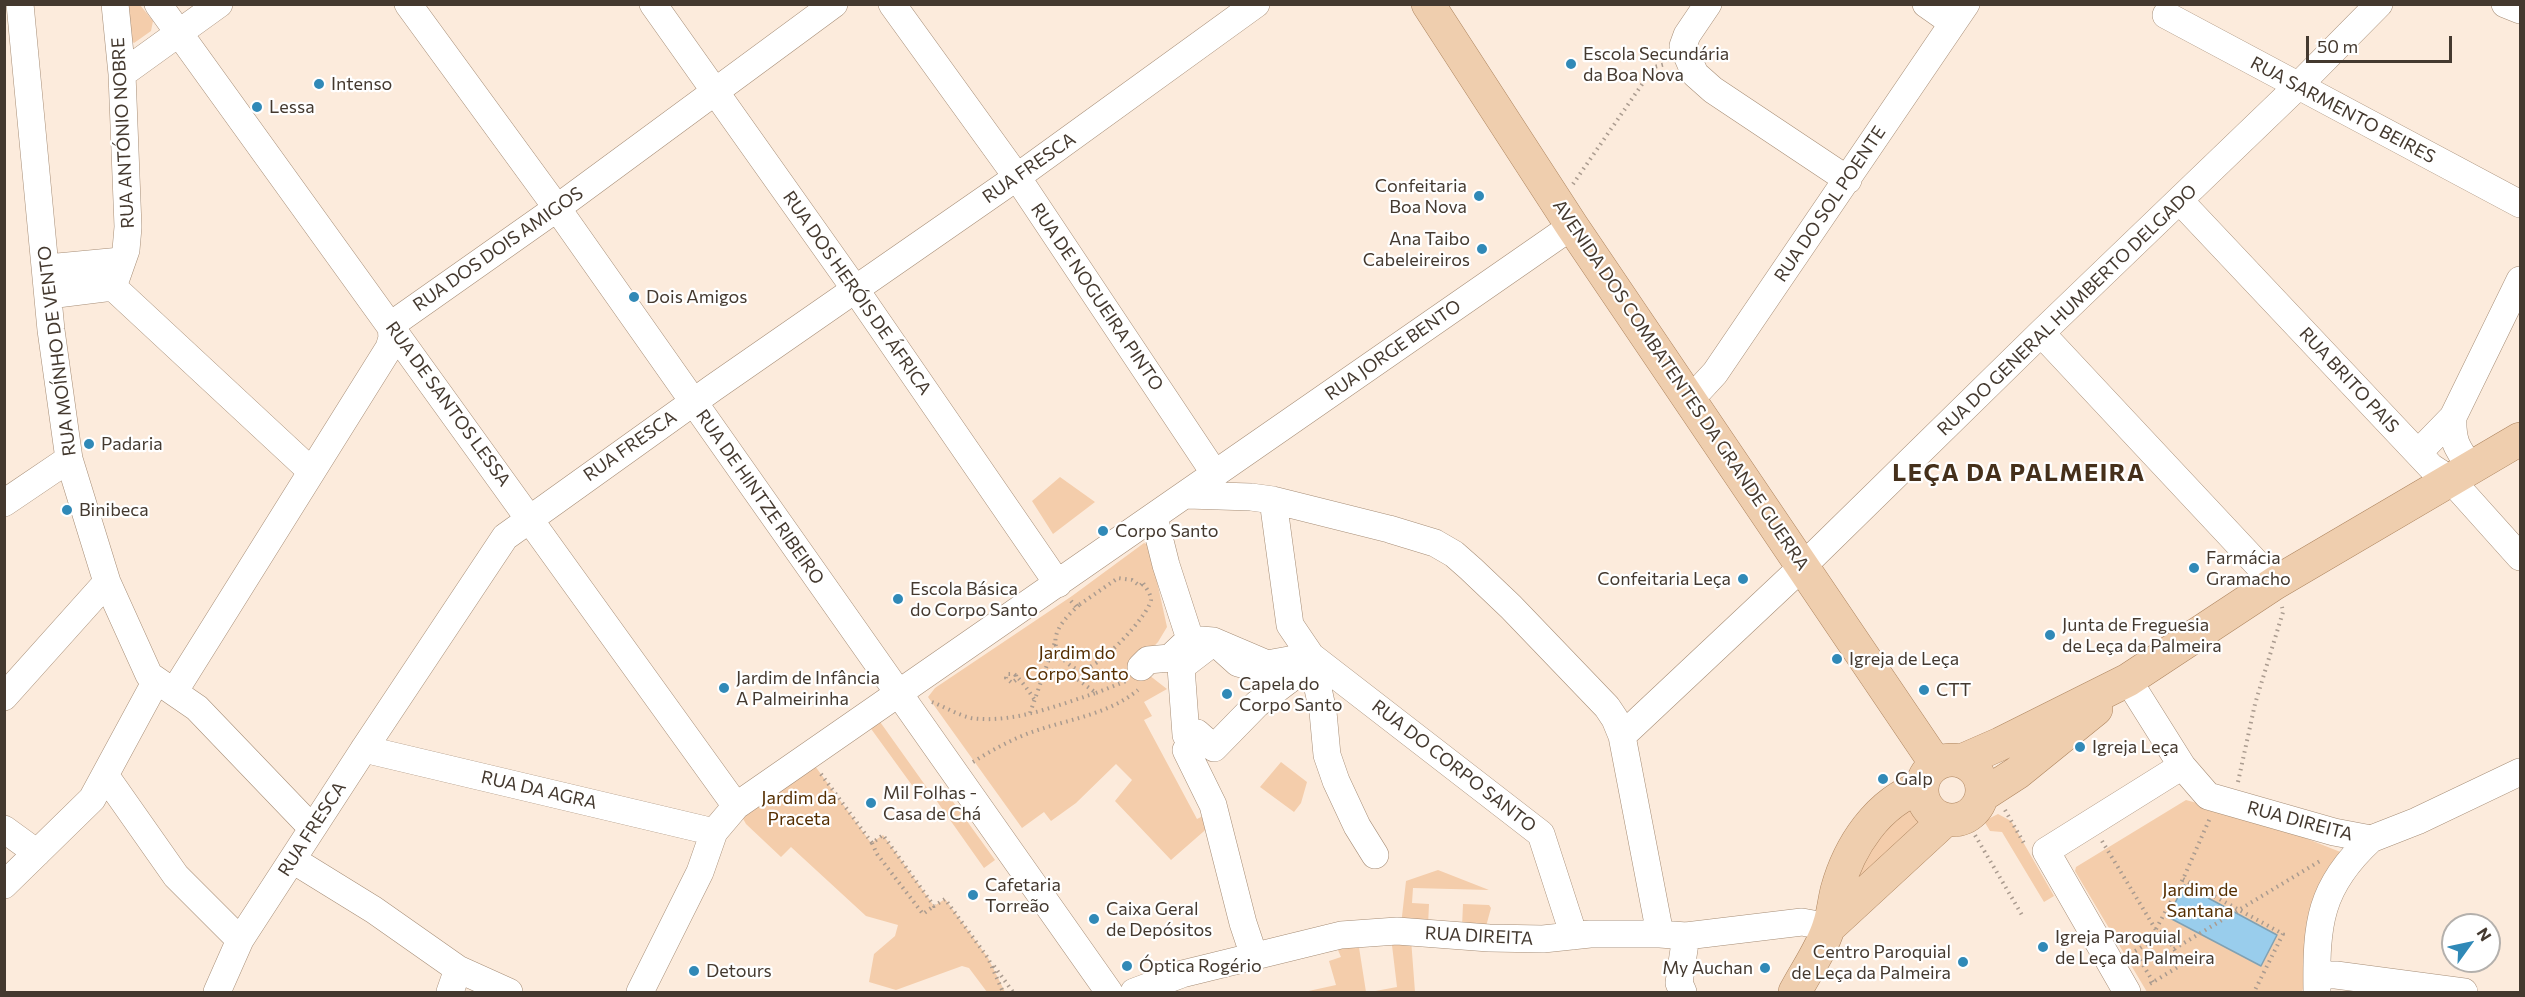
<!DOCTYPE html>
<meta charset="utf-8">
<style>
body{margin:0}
#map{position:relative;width:2525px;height:997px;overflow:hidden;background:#fcebdc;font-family:Commissioner,sans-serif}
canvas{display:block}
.frame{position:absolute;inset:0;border:6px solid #44392f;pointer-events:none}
.north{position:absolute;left:2441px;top:913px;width:60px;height:60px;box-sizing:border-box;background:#fff;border:2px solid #b4b0ac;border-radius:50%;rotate:57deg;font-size:16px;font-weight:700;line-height:24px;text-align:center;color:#44392f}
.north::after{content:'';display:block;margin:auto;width:21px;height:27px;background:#3089b7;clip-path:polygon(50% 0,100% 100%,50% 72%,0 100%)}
.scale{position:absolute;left:2306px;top:36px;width:146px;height:27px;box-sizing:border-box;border:3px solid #44392f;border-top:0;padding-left:8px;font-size:18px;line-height:21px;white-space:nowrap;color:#44392f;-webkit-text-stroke:4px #fff;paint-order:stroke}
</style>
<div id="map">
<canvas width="2525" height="997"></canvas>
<div class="frame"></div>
<div class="north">N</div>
<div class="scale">50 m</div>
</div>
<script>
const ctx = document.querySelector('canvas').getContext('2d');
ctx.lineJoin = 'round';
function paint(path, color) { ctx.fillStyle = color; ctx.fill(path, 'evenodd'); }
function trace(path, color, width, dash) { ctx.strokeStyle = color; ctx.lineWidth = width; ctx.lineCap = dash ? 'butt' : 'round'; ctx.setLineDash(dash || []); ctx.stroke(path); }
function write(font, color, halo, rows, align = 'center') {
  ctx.font = font + ' Commissioner,sans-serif'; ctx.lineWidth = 4.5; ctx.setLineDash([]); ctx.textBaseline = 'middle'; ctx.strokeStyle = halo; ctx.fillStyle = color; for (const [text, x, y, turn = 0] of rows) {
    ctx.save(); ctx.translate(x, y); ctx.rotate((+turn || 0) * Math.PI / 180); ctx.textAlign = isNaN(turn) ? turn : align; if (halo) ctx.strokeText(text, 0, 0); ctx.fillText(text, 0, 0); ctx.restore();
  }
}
paint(new Path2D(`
 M 127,5 L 140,5 L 153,21 L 151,31 L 134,43 L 130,40 Z
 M 1060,477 L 1095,502 L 1053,534 L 1032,501 Z
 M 1144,543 L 1149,545 L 1167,627 L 1158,642 L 1136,665 L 1167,689 L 1144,702 L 1152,716 L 1144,720 L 1197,819 L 1211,812 L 1211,825 L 1171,860 L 1115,801 L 1132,780 L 1116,764 L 1076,803 L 1051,821 L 1044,812 L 1022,828 L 928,697 L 935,688 L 1072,596 Z
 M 878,719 L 930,792 L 941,785 L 995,860 L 984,868 L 931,793 L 922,799 L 869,726 Z
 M 807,755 L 871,843 L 883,835 L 934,906 L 945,899 L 988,958 L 1005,992 L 987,992 L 969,968 L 962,966 L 896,990 L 869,982 L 874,954 L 895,936 L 898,925 L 866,916 L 791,847 L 781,857 L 746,824 L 736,806 Z
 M 1281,762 L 1307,782 L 1301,803 L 1294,812 L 1260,787 Z
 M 2186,800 L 2265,822 L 2348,855 L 2302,992 L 2147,992 L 2075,871 L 2076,867 Z
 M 1924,804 L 1936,817 L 1894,866 L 1838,888 L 1875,817 Z
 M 1998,814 L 2011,821 L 2054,896 L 2044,902 L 2002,832 L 1990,831 L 1984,821 Z
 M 1438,870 L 1489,890 L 1413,888 L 1412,903 L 1429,904 L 1428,926 L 1401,925 L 1406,881 Z
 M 1463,904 L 1489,905 L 1491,908 L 1485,930 L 1462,927 Z
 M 1391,937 L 1411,939 L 1415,992 L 1370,992 L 1397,987 Z
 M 1334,941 L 1358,941 L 1366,992 L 1304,992 L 1336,985 L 1329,961 L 1341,957 Z`), '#f4cdab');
const water = new Path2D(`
 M 2184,885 L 2277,935 L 2261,966 L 2168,917 Z`);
paint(water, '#99cdec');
trace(water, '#80a1b3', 1.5);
const minor = new Path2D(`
 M 20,4 L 51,330 L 69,459 L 107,582 L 149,675 L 197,708 L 312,828
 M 115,4 L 122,74 L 128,227 L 126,250 L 113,287 L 311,471
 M 158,4 L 736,806
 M 408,4 L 557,208 L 1109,992
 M 653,4 L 855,289 L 1058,584
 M 892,4 L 1017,177 L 1215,474
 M 1708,4 L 1687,35 L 1683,46 L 1695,74 L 1713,90 L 1848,180
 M 1926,4 L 1953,23
 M 2505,4 L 2520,10
 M 2166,15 L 2520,204
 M 122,74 L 219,4
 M 2180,201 L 2431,467 L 2451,480 L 2520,557
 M 47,268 L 121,261
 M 49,295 L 113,287
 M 2041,333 L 2275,583
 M 1690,400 L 1715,373 L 1966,4
 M 2453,417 C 2452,442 2457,448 2471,468
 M 2418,453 L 2453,417 L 2520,280
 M 1187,495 L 1251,497 L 1273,500 L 1389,529 L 1435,543 L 1454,554 L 1471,569 L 1511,607 L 1607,707 L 1615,719 L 1622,736 L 1660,934
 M 1273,500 L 1290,625 L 1311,656 L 1323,712 L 1327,755 L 1336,781 L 1357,826 L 1375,855
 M 4,503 L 69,459
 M 1154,517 L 1166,565 L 1190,639 L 1213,641 L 1267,664 L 1311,656 L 1541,834 L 1574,936
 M 1211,644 L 1218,645 L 1238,663 L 1274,673 L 1307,666 L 1257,704 L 1214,748 L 1197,733 L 1186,735 L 1181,667 Z
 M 1141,667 L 1148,660 L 1170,658 L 1190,639
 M 2128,680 L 2182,766 L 2208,796 L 2334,832 L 2371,839 L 2417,821 L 2520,772
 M 174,692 L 389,348 L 392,338 L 391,325 L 557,208 L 834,4
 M 4,697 L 107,582
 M 1622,736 L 1803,566 L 2041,333 L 2298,86 L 2379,4
 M 364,749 L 714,832
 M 1186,750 L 1213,805 L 1243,923 L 1254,956
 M 105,775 L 176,876 L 240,940
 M 4,829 L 37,853
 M 293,860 L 374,910 L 458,969 L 509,992
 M 4,885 L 92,799 L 150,692
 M 2317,975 L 2336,975 L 2464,992
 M 217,992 L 240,940 L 364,749 L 505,537 L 713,388 L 1017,177 L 1256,4
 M 450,992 L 458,969
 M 640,992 L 700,872 L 714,832 L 736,806 L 1572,226
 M 1134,992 L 1182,974 L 1341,935 L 1397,931 L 1489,938 L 1543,939 L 1590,934 L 1660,934 L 1686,936 L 1802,922 L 1829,927
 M 1683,992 L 1679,983 L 1686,936
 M 2127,992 L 2046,851 L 2182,766
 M 2317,992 C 2316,924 2319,887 2371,839`);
const major = new Path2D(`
 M 1428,4 L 1572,226 L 1936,764
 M1922 790a30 30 0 1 1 60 0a30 30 0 1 1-60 0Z
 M 1961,761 L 2000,744 L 2128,680 L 2275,583 L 2520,439
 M 1983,795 L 2017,773 L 2096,709
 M 1829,927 L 1944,821
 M 1795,992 C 1806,971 1822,949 1829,926 C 1833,915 1834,902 1837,890 C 1849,846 1878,802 1922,787`);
trace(minor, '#a68d76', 28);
trace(major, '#ad845e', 34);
trace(new Path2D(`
 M 1573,184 L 1654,67 L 1666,64
 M 1071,601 L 1076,607 L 1118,578 L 1132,580 L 1140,586 L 1144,582
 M 1079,605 C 1063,620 1044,639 1064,660 C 1067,663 1074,669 1079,670 C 1097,672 1148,616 1151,600 C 1151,594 1146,588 1143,583
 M 1016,675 L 1017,679 L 1012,683 L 1006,678 L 1007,674 L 1014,674 C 1022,681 1028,690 1034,699
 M 1096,693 L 1126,681
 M 932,702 C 945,707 958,715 971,718 C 1013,724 1058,705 1096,693 L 1077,679 L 1071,666
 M 1030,713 L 1055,642
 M 973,762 C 992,750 1014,738 1035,731 C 1070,719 1109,714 1138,690
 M 821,774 L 872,843 L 883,835 L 934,906 L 945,899 L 988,958 L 1003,992
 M 2238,782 L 2255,704 L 2283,612 L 2282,607
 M 2005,810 L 2025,845
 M 1969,825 L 2022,915
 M 2102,841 L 2156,930 L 2165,934 L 2183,964 L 2148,985
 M 872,843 L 877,854 L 923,914 L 934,906
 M 2183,879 L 2283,934 L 2254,992
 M 2156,929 L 2183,879 L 2210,818
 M 2174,949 L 2320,861
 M 994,966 L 1013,992
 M 2153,982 L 2135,951 L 2164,934`), '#aa9b8f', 4, [1.5, 4.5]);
trace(minor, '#fff', 27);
trace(major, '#efceae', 33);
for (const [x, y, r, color] of [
 [1571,64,6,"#3089b7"],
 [319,84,6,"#3089b7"],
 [257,107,6,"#3089b7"],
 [1479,196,6,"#3089b7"],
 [1482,249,6,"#3089b7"],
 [634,297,6,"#3089b7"],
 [89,444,6,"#3089b7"],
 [67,510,6,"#3089b7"],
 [1103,531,6,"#3089b7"],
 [2194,568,6,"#3089b7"],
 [1743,579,6,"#3089b7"],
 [898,599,6,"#3089b7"],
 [2050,635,6,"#3089b7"],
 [1837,659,6,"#3089b7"],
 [724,688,6,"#3089b7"],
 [1924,690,6,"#3089b7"],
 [1227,694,6,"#3089b7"],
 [2080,747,6,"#3089b7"],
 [1883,779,6,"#3089b7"],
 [871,803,6,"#3089b7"],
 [973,895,6,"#3089b7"],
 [1094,919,6,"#3089b7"],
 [2043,947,6,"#3089b7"],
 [1963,962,6,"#3089b7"],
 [1127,966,6,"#3089b7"],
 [1765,968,6,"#3089b7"],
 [694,971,6,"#3089b7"]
]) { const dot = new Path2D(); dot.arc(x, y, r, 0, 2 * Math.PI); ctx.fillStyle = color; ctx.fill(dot); trace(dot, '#fff', 2); }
write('18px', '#44392f', '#fff', [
 ["Escola Secundária",1583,54],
 ["da Boa Nova",1583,75],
 ["Intenso",331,84],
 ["Lessa",269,107],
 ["Confeitaria",1467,186,"right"],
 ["Boa Nova",1467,207,"right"],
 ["Ana Taibo",1470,239,"right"],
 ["Cabeleireiros",1470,260,"right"],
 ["Dois Amigos",646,297],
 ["Padaria",101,444],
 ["Binibeca",79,510],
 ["Corpo Santo",1115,531],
 ["Farmácia",2206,558],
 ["Gramacho",2206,579],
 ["Confeitaria Leça",1731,579,"right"],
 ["Escola Básica",910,589],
 ["do Corpo Santo",910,610],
 ["Junta de Freguesia",2062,625],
 ["de Leça da Palmeira",2062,646],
 ["Igreja de Leça",1849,659],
 ["Jardim de Infância",736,678],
 ["A Palmeirinha",736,699],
 ["Capela do",1239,684],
 ["Corpo Santo",1239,705],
 ["CTT",1936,690],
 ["Igreja Leça",2092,747],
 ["Galp",1895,779],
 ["Mil Folhas -",883,793],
 ["Casa de Chá",883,814],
 ["Cafetaria",985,885],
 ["Torreão",985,906],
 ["Caixa Geral",1106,909],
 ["de Depósitos",1106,930],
 ["Igreja Paroquial",2055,937],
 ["de Leça da Palmeira",2055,958],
 ["Centro Paroquial",1951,952,"right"],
 ["de Leça da Palmeira",1951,973,"right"],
 ["Óptica Rogério",1139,966],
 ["My Auchan",1753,968,"right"],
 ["Detours",706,971]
], 'left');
write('18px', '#44392f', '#fff', [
 ["RUA SARMENTO BEIRES",2343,110,28],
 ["RUA ANTÓNIO NOBRE",123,133,-93],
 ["RUA FRESCA",1029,168,-35],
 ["RUA DO SOL POENTE",1830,204,-56],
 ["RUA DOS DOIS AMIGOS",498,249,-35],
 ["RUA DOS HERÓIS DE ÁFRICA",857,293,55],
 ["RUA DE NOGUEIRA PINTO",1097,297,56],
 ["RUA DO GENERAL HUMBERTO DELGADO",2067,310,-44],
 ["RUA JORGE BENTO",1393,350,-35],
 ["RUA MOÍNHO DE VENTO",57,351,-97],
 ["RUA BRITO PAIS",2349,380,47],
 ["AVENIDA DOS COMBATENTES DA GRANDE GUERRA",1681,385,56],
 ["RUA DE SANTOS LESSA",448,404,54],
 ["RUA FRESCA",630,446,-35],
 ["RUA DE HINTZE RIBEIRO",760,497,55],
 ["RUA DO CORPO SANTO",1454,766,38],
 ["RUA DA AGRA",539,790,13],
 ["RUA DIREITA",2300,821,15],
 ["RUA FRESCA",312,829,-57],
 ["RUA DIREITA",1479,936,3]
]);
write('18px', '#552e00', '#fff', [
 ["Jardim do",1077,653],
 ["Corpo Santo",1077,674],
 ["Jardim da",799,798],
 ["Praceta",799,819],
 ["Jardim de",2200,890],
 ["Santana",2200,911]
]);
ctx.letterSpacing = '1.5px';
write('bold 24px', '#45301b', '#fff', [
 ["LEÇA DA PALMEIRA",2019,473]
]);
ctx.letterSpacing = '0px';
</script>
